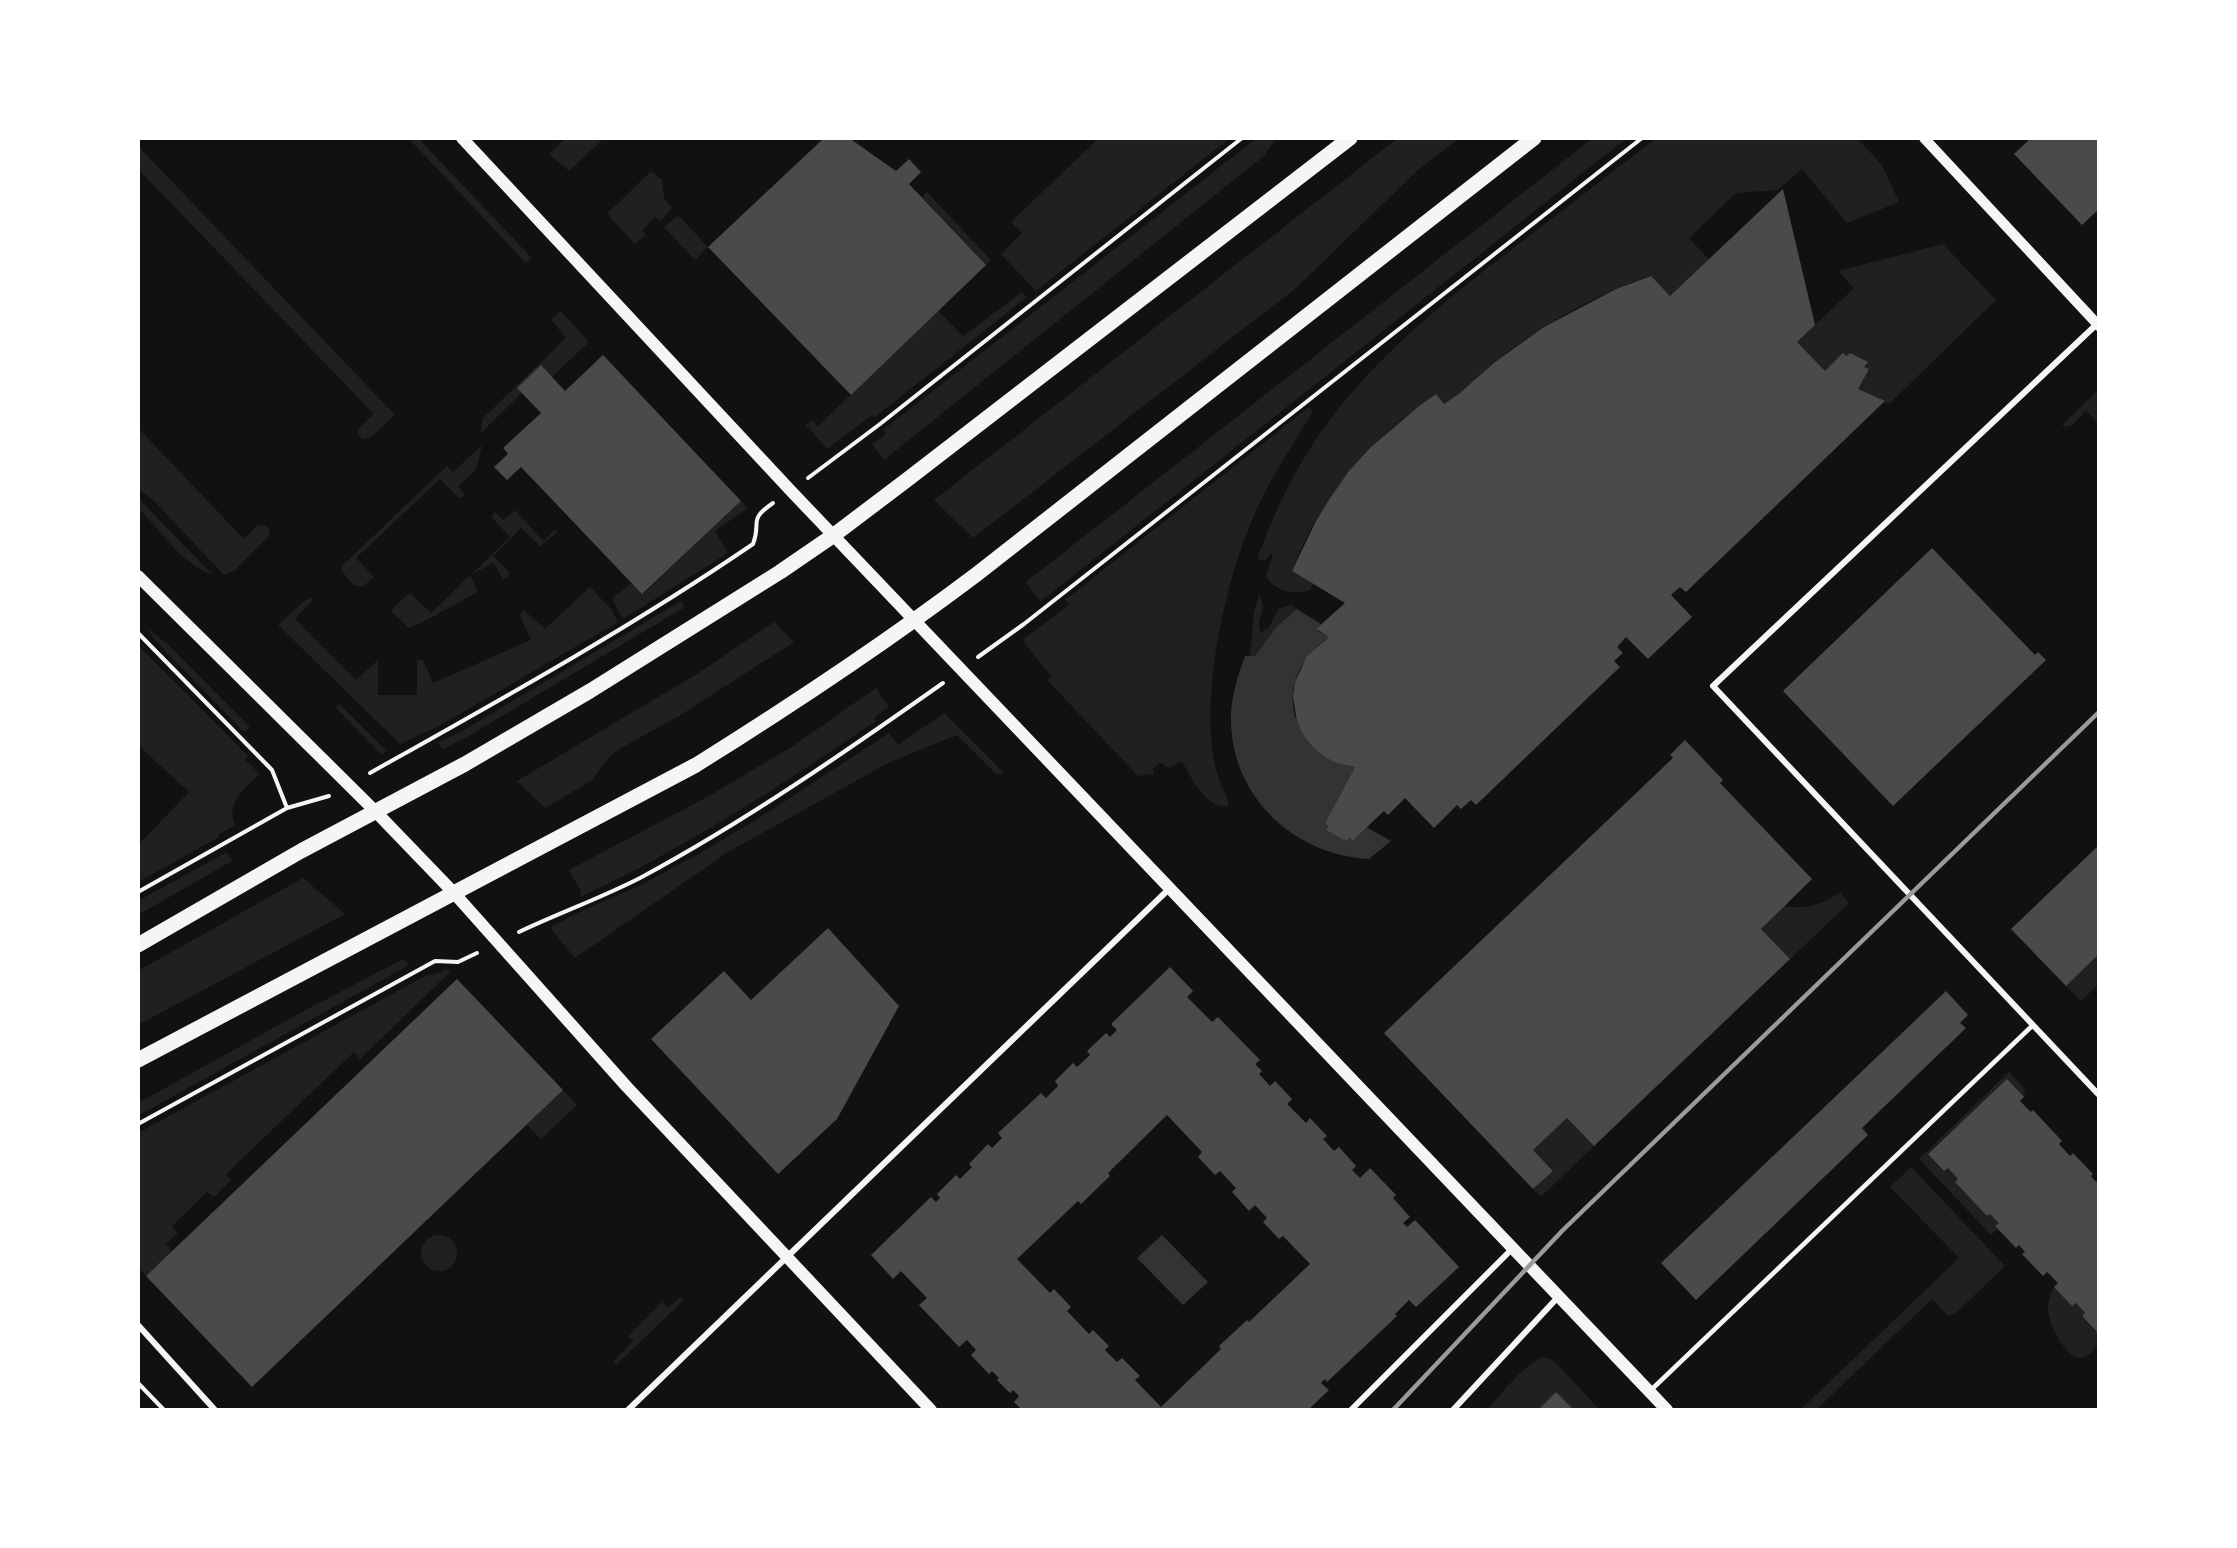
<!DOCTYPE html>
<style>
body{margin:0}
#map{position:relative;width:2237px;height:1548px;overflow:hidden;background:#111;font-family:Karla,sans-serif}
canvas{display:block}
.frame{position:absolute;inset:0;border:140px solid #fff;pointer-events:none}
</style>
<div id="map">
<canvas width="2237" height="1548"></canvas>
<div class="frame"></div>
</div>
<script>
const ctx = document.querySelector('canvas').getContext('2d');
ctx.lineJoin = 'round';
function paint(path, color) { ctx.fillStyle = color; ctx.fill(path, 'evenodd'); }
function trace(path, color, width, dash) { ctx.strokeStyle = color; ctx.lineWidth = width; ctx.lineCap = dash ? 'butt' : 'round'; ctx.setLineDash(dash || []); ctx.stroke(path); }
paint(new Path2D(`
 M 408,138 L 418,138 L 532,258 L 526,263 Z
 M 566,138 L 604,138 L 569,171 L 549,154 Z
 M 1099,138 L 1230,138 L 1036,291 L 1001,254 L 1022,233 L 1011,222 Z
 M 1257,138 L 1276,138 L 1264,156 L 884,460 L 872,444 L 886,434 L 883,430 Z
 M 1398,138 L 1459,138 L 1417,171 L 1296,288 L 973,538 L 934,500 Z
 M 1593,138 L 1627,138 L 1040,602 L 1026,582 Z
 M 1656,138 L 1857,138 L 1882,165 L 1899,202 L 1847,223 L 1802,169 L 1778,190 L 1736,193 L 1689,238 L 1709,259 L 1670,296 L 1650,276 C 1595,294 1543,325 1497,360 C 1484,370 1473,385 1459,394 C 1454,398 1449,400 1444,404 L 1436,394 C 1372,437 1319,498 1292,571 L 1313,584 L 1310,590 C 1295,596 1272,591 1266,575 L 1273,555 L 1270,554 L 1266,561 L 1257,559 C 1268,530 1279,502 1294,476 C 1345,380 1432,311 1516,246 C 1563,210 1610,174 1656,138 Z
 M 138,146 L 395,415 L 370,438 L 363,439 L 359,436 L 358,429 L 374,414 L 138,169 Z
 M 651,171 L 662,180 L 664,198 L 672,208 L 660,221 L 655,217 L 642,230 L 646,235 L 635,244 L 614,222 L 608,213 Z
 M 927,192 L 991,260 L 986,265 L 922,197 Z
 M 678,215 L 708,247 L 695,260 L 664,227 Z
 M 1943,244 L 1996,300 L 1889,404 L 1858,389 L 1868,369 L 1864,367 L 1867,362 L 1850,353 L 1825,371 L 1797,342 L 1854,288 L 1838,271 Z
 M 1022,292 L 1027,297 L 875,417 L 872,415 L 827,449 L 806,425 L 812,420 L 818,426 L 938,311 L 963,336 Z
 M 561,311 L 589,342 L 552,377 L 517,388 L 522,393 L 481,433 L 482,419 L 566,338 L 552,321 L 553,317 Z
 M 2096,392 L 2099,395 L 2099,424 L 2086,411 L 2072,425 L 2066,427 L 2062,425 Z
 M 1309,407 L 1313,411 C 1296,440 1277,468 1262,498 C 1228,567 1201,683 1214,759 C 1216,774 1223,789 1229,802 L 1228,806 C 1208,811 1189,775 1182,761 L 1169,768 L 1161,763 L 1156,765 L 1153,769 L 1154,774 L 1138,776 L 1047,680 L 1051,676 L 1022,640 L 1069,605 L 1065,600 Z
 M 138,428 L 244,539 L 257,526 L 265,525 L 269,529 L 269,536 L 234,571 L 224,575 L 156,503 L 138,488 Z
 M 482,445 L 476,470 L 458,486 L 466,496 L 459,498 L 440,479 L 356,558 L 373,576 L 373,578 L 362,587 L 353,585 L 342,571 L 342,566 L 447,466 L 453,472 Z
 M 138,498 L 213,575 C 181,564 162,531 138,508 Z
 M 741,501 L 748,508 L 715,531 L 728,553 L 623,619 L 612,599 L 632,583 L 643,594 Z
 M 515,510 L 543,541 L 555,530 L 557,532 L 540,546 L 521,528 L 493,556 L 509,572 L 508,577 L 503,580 L 494,563 L 470,575 L 478,592 L 417,625 L 409,628 L 392,612 L 391,610 L 408,594 L 411,594 L 431,613 L 510,537 L 492,518 L 493,514 L 495,512 L 503,520 Z
 M 590,587 L 611,609 L 618,622 L 439,726 L 400,744 L 278,625 L 302,603 L 311,597 L 312,601 L 295,619 L 356,680 L 378,660 L 378,695 L 417,695 L 417,659 L 423,660 L 433,683 L 531,640 L 520,616 L 522,611 L 524,610 L 545,629 Z
 M 1259,595 C 1269,609 1254,620 1261,632 L 1269,628 L 1278,609 L 1291,605 L 1297,609 L 1276,627 L 1255,656 L 1250,656 L 1254,612 Z
 M 681,601 L 685,607 L 467,737 L 443,749 L 437,743 L 462,731 Z
 M 774,622 L 794,642 L 679,716 L 621,748 L 608,758 L 591,781 L 545,808 L 517,781 L 697,674 Z
 M 147,628 L 167,644 L 250,727 L 244,732 L 167,653 L 154,639 Z
 M 138,645 L 248,756 L 245,760 L 260,774 C 245,789 225,802 235,825 L 218,835 L 219,837 L 138,882 L 138,845 L 189,792 L 138,745 Z
 M 876,688 L 889,707 L 874,718 L 876,721 C 781,785 685,849 580,897 L 581,891 L 569,870 L 709,796 L 793,746 Z
 M 339,704 L 386,751 L 382,755 L 336,708 Z
 M 944,713 L 1004,773 L 997,775 L 957,735 L 888,763 L 728,852 L 575,958 L 550,928 L 573,915 L 643,884 L 700,853 L 756,820 L 889,733 L 898,745 Z
 M 227,852 L 232,861 L 138,915 L 138,901 Z
 M 303,878 L 345,914 L 138,1025 L 138,971 Z
 M 1840,892 L 1849,903 L 1790,959 L 1761,929 L 1784,906 C 1804,910 1825,904 1840,892 Z
 M 2099,954 L 2099,984 L 2081,1001 L 2066,986 Z
 M 403,959 L 409,965 L 138,1116 L 138,1103 L 300,1013 Z
 M 447,969 L 450,972 L 360,1059 L 354,1052 L 226,1174 L 231,1180 L 214,1197 L 207,1192 L 172,1226 L 178,1233 L 166,1244 L 172,1251 L 146,1276 L 138,1267 L 138,1133 L 427,975 L 436,974 Z
 M 2009,1072 L 2026,1090 L 2023,1093 L 2025,1095 L 2024,1097 L 2007,1080 L 1928,1153 L 1944,1171 L 1948,1168 L 1958,1179 L 1955,1182 L 1987,1216 L 1990,1214 L 1999,1223 L 1996,1226 L 1998,1229 L 1991,1235 L 1919,1159 Z
 M 563,1090 L 577,1105 L 541,1139 L 527,1125 Z
 M 1567,1118 L 1594,1146 L 1541,1197 L 1533,1189 L 1553,1170 L 1533,1150 Z
 M 1911,1167 L 2005,1266 L 1955,1314 L 1947,1315 L 1932,1299 L 1816,1410 L 1800,1410 L 1959,1258 L 1890,1187 Z
 M421 1253a18 18 0 1 1 36 0a18 18 0 1 1-36 0Z
 M 2054,1287 L 2076,1303 L 2085,1313 L 2082,1317 L 2099,1334 L 2099,1344 C 2094,1350 2088,1357 2080,1358 C 2065,1358 2048,1322 2048,1309 C 2048,1300 2050,1295 2054,1287 Z
 M 680,1297 L 684,1300 L 616,1365 L 613,1361 L 633,1341 L 628,1336 L 662,1302 L 668,1308 Z
 M 1543,1357 L 1551,1359 L 1558,1365 L 1600,1410 L 1574,1410 L 1556,1392 L 1538,1410 L 1487,1410 C 1504,1392 1520,1367 1543,1357 Z`), '#202020');
paint(new Path2D(`
 M 1297,609 L 1321,624 L 1316,630 L 1329,637 C 1270,679 1286,750 1355,767 L 1325,823 L 1328,826 L 1326,830 L 1352,840 L 1366,827 L 1391,841 L 1369,859 C 1295,855 1234,799 1231,724 C 1230,700 1237,678 1245,656 L 1255,656 L 1276,627 Z
 M 1162,1235 L 1208,1282 L 1183,1305 L 1137,1258 Z`), '#333');
paint(new Path2D(`
 M 824,138 L 849,138 L 896,171 L 909,159 L 921,172 L 909,184 L 986,265 L 851,395 L 708,247 Z
 M 2031,138 L 2099,138 L 2099,209 L 2082,225 L 2014,154 Z
 M 1783,189 L 1815,325 L 1797,342 L 1825,371 L 1843,353 L 1846,356 L 1850,353 L 1868,362 L 1864,367 L 1869,369 L 1858,389 L 1885,401 L 1686,592 L 1680,587 L 1671,595 L 1692,617 L 1648,659 L 1626,637 L 1617,647 L 1623,653 L 1614,661 L 1620,667 L 1476,805 L 1471,800 L 1461,809 L 1457,805 L 1434,828 L 1405,798 L 1388,815 L 1384,811 L 1352,841 L 1350,838 L 1346,841 L 1326,830 L 1328,826 L 1325,823 L 1355,767 L 1337,763 L 1325,757 L 1313,747 L 1304,736 L 1297,722 L 1293,697 L 1295,682 L 1307,656 L 1329,637 L 1316,629 L 1345,603 L 1292,571 L 1316,521 L 1330,498 L 1349,471 L 1371,447 L 1419,406 L 1436,394 L 1444,404 L 1460,393 L 1495,362 L 1544,327 L 1616,289 L 1651,276 L 1670,296 Z
 M 603,355 L 741,501 L 642,594 L 521,467 L 507,480 L 494,467 L 508,454 L 503,448 L 541,413 L 517,388 L 541,365 L 565,391 Z
 M 1932,548 L 2035,655 L 2038,652 L 2046,660 L 1893,806 L 1783,691 Z
 M 1685,740 L 1723,780 L 1720,783 L 1812,879 L 1761,929 L 1790,959 L 1594,1146 L 1567,1118 L 1533,1150 L 1553,1171 L 1533,1189 L 1384,1033 L 1673,758 L 1670,755 Z
 M 2099,845 L 2099,954 L 2066,986 L 2011,929 Z
 M 828,928 L 899,1006 L 837,1119 L 778,1174 L 651,1039 L 724,971 L 751,1000 Z
 M 1170,967 L 1193,991 L 1187,997 L 1212,1022 L 1218,1017 L 1260,1060 L 1255,1064 L 1262,1071 L 1259,1074 L 1270,1086 L 1275,1081 L 1292,1099 L 1287,1104 L 1306,1123 L 1310,1118 L 1327,1136 L 1323,1139 L 1334,1151 L 1339,1147 L 1356,1166 L 1352,1170 L 1360,1178 L 1370,1168 L 1396,1195 L 1393,1198 L 1410,1217 L 1403,1223 L 1407,1227 L 1415,1220 L 1459,1267 L 1416,1307 L 1409,1300 L 1395,1314 L 1397,1316 L 1327,1382 L 1325,1379 L 1321,1383 L 1329,1390 L 1308,1410 L 1022,1410 L 1014,1402 L 1019,1396 L 1013,1390 L 1010,1393 L 997,1380 L 999,1378 L 992,1371 L 989,1374 L 971,1355 L 976,1350 L 967,1340 L 959,1347 L 919,1305 L 927,1298 L 901,1271 L 893,1279 L 871,1255 L 931,1197 L 936,1202 L 940,1198 L 937,1194 L 956,1175 L 960,1179 L 972,1167 L 969,1164 L 988,1144 L 992,1148 L 1002,1138 L 998,1133 L 1041,1093 L 1046,1098 L 1058,1086 L 1055,1081 L 1073,1063 L 1077,1067 L 1090,1055 L 1087,1051 L 1106,1033 L 1110,1037 L 1117,1030 L 1111,1024 ZM 1167,1115 L 1202,1152 L 1198,1157 L 1215,1175 L 1220,1171 L 1236,1188 L 1232,1192 L 1249,1211 L 1255,1205 L 1267,1218 L 1263,1222 L 1279,1239 L 1283,1236 L 1310,1264 L 1249,1322 L 1247,1320 L 1219,1346 L 1221,1349 L 1161,1407 L 1135,1380 L 1140,1376 L 1122,1358 L 1117,1362 L 1105,1350 L 1109,1346 L 1093,1330 L 1089,1334 L 1067,1311 L 1071,1307 L 1054,1289 L 1050,1293 L 1017,1259 L 1078,1201 L 1081,1204 L 1110,1176 L 1108,1173 Z
 M 457,979 L 563,1090 L 252,1387 L 146,1276 Z
 M 1946,991 L 1968,1015 L 1960,1023 L 1966,1028 L 1862,1128 L 1868,1135 L 1696,1300 L 1661,1263 Z
 M 2007,1079 L 2024,1097 L 2020,1101 L 2031,1112 L 2033,1110 L 2062,1141 L 2059,1144 L 2070,1156 L 2073,1153 L 2093,1174 L 2091,1176 L 2095,1181 L 2099,1182 L 2099,1334 L 2082,1316 L 2085,1313 L 2076,1303 L 2072,1306 L 2054,1287 L 2058,1283 L 2047,1272 L 2043,1276 L 2022,1254 L 2025,1252 L 2019,1245 L 2016,1248 L 1995,1226 L 1999,1223 L 1990,1214 L 1987,1216 L 1955,1182 L 1958,1179 L 1948,1168 L 1944,1171 L 1928,1154 Z
 M 1556,1392 L 1574,1410 L 1538,1410 Z`), '#4a4a4a');
trace(new Path2D(`
 M 808,478 L 880,424 L 1242,138
 M 138,633 L 272,770 L 287,808
 M 978,657 L 1024,624 L 1642,138
 M 370,773 C 500,700 630,628 753,544 C 762,521 747,521 773,503
 M 138,892 L 287,808 L 329,796
 M 519,932 C 559,913 601,898 640,878 C 746,821 845,752 943,683
 M 138,1124 L 435,961 L 458,962 L 477,953
 M 138,1383 L 164,1410`), '#f5f5f5', 4);
trace(new Path2D(`
 M 1650,1391 L 2033,1025`), '#f5f5f5', 4.5);
trace(new Path2D(`
 M 2097,324 L 1713,686 L 2099,1095
 M 138,1325 L 215,1410
 M 628,1410 L 1170,888
 M 1351,1410 L 1513,1248
 M 1453,1410 L 1559,1296`), '#f5f5f5', 6);
trace(new Path2D(`
 M 1924,138 L 2099,326`), '#f5f5f5', 10);
trace(new Path2D(`
 M 462,138 L 791,491 L 1667,1410
 M 138,576 L 376,812 L 454,893 L 627,1087 L 931,1410`), '#f5f5f5', 12);
trace(new Path2D(`
 M 138,945 L 301,851 L 465,764 L 590,691 L 780,572 L 834,535 L 908,479 L 1350,138
 M 138,1060 L 696,765 C 792,705 887,642 977,574 L 1534,138`), '#f5f5f5', 15);
trace(new Path2D(`
 M 1393,1410 L 1563,1230 L 2099,712`), '#9a9a9a', 4.5);
</script>
